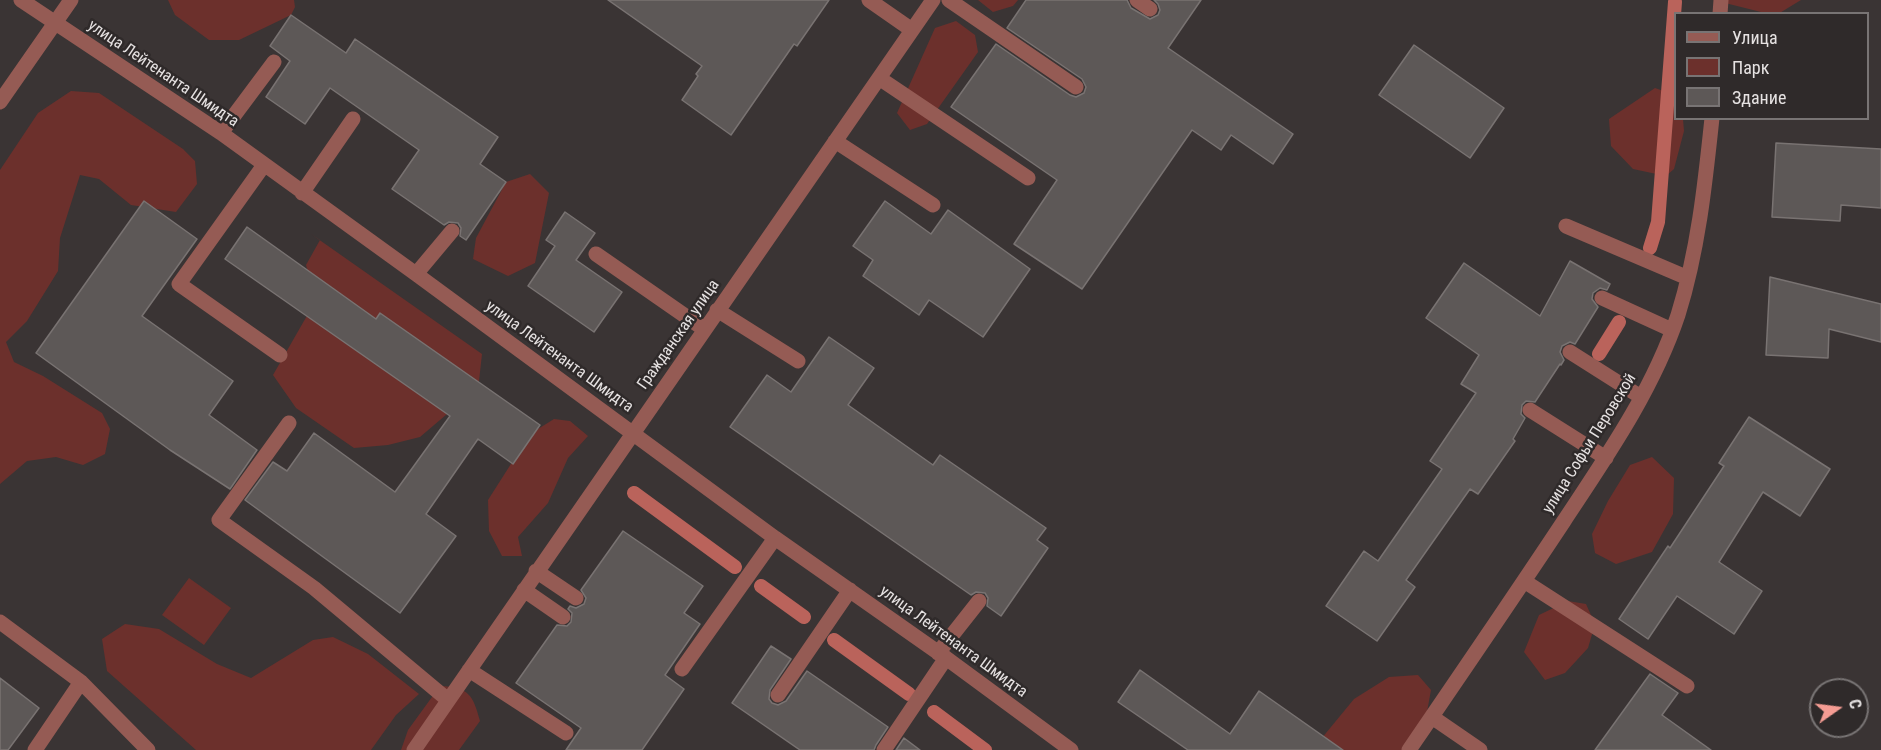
<!DOCTYPE html>
<meta charset="utf-8">
<style>
body{margin:0}
#map{position:relative;width:1881px;height:750px;overflow:hidden;background:#3a3434;font-family:"Roboto Condensed",sans-serif}
canvas{display:block}
.legend{position:absolute;left:1674px;top:12px;width:195px;height:108px;box-sizing:border-box;background:#2f2a2a;border:2px solid #787474;margin:0;padding:8px 10px;list-style:none;font-size:18px;color:#e6e2e2}
.legend li{display:flex;align-items:center;gap:12px;height:30px}
.legend b{width:30px;border:2px solid #787474}
.north{position:absolute;left:1809px;top:678px;width:60px;height:60px;box-sizing:border-box;background:#2f2a2a;border:2px solid #787474;border-radius:50%;rotate:76deg;font-size:16px;font-weight:700;line-height:24px;text-align:center;color:#e6e2e2}
.north::after{content:'';display:block;margin:auto;width:21px;height:27px;background:#f59c93;clip-path:polygon(50% 0,100% 100%,50% 72%,0 100%)}
</style>
<div id="map">
<canvas width="1881" height="750"></canvas>
<ul class="legend">
<li><b style="height:8px;background:#955b54"></b>Улица</li>
<li><b style="height:16px;background:#6c302c"></b>Парк</li>
<li><b style="height:16px;background:#5d5857"></b>Здание</li>
</ul>
<div class="north">С</div>
</div>
<script>
const ctx = document.querySelector('canvas').getContext('2d');
ctx.lineJoin = 'round';
function paint(path, color) { ctx.fillStyle = color; ctx.fill(path, 'evenodd'); }
function trace(path, color, width, dash) { ctx.strokeStyle = color; ctx.lineWidth = width; ctx.lineCap = dash ? 'butt' : 'round'; ctx.setLineDash(dash || []); ctx.stroke(path); }
function write(font, color, halo, rows, align = 'center') {
  ctx.font = font + ' "Roboto Condensed",sans-serif'; ctx.lineWidth = 5; ctx.setLineDash([]); ctx.textBaseline = 'middle'; ctx.strokeStyle = halo; ctx.fillStyle = color; for (const [text, x, y, turn = 0] of rows) {
    ctx.save(); ctx.translate(x, y); ctx.rotate((+turn || 0) * Math.PI / 180); ctx.textAlign = isNaN(turn) ? turn : align; if (halo) ctx.strokeText(text, 0, 0); ctx.fillText(text, 0, 0); ctx.restore();
  }
}
paint(new Path2D(`
 M 168,0 L 294,0 L 295,7 L 291,15 L 239,40 L 209,40 L 175,15 Z
 M 978,0 L 1018,0 L 1013,6 L 993,12 Z
 M 1713,0 L 1801,0 L 1778,14 L 1765,13 Z
 M 956,21 L 975,35 L 978,52 L 927,124 L 910,130 L 897,113 L 935,28 Z
 M 1655,88 L 1675,95 L 1676,118 L 1683,119 L 1684,131 L 1674,169 L 1666,176 L 1633,169 L 1611,146 L 1609,119 Z
 M 71,91 L 99,93 L 183,149 L 195,161 L 197,184 L 176,212 L 131,205 L 99,179 L 80,175 L 60,238 L 58,271 L 27,321 L 6,342 L 14,362 L 43,376 L 102,413 L 110,429 L 105,454 L 83,465 L 56,457 L 27,461 L 0,484 L 0,170 L 38,113 Z
 M 530,174 L 549,193 L 535,263 L 508,276 L 473,259 L 476,238 L 506,182 Z
 M 311,234 L 482,354 L 479,381 L 460,403 L 420,437 L 388,445 L 354,448 L 296,408 L 273,375 L 316,300 L 306,265 L 320,240 Z
 M 554,419 L 570,421 L 588,436 L 568,458 L 548,503 L 518,537 L 522,556 L 502,556 L 489,531 L 488,500 L 530,434 Z
 M 1652,457 L 1674,478 L 1673,514 L 1652,552 L 1616,564 L 1595,553 L 1592,534 L 1608,501 L 1630,465 Z
 M 189,578 L 231,608 L 204,645 L 162,615 Z
 M 1568,601 L 1586,604 L 1595,624 L 1588,648 L 1565,673 L 1545,680 L 1524,652 L 1539,615 Z
 M 125,624 L 159,629 L 217,664 L 251,678 L 313,640 L 333,637 L 368,654 L 419,694 L 396,715 L 371,750 L 196,750 L 107,671 L 102,639 Z
 M 1418,675 L 1431,690 L 1427,712 L 1402,750 L 1312,750 L 1354,699 L 1389,677 Z
 M 440,686 C 469,687 473,695 480,721 L 459,750 L 401,750 L 408,730 Z`), '#6c302c');
trace(new Path2D(`
 M 1650,248 L 1658,222 L 1675,2
 M 1599,354 L 1619,322
 M 634,493 L 735,567
 M 761,586 L 804,617
 M 834,640 L 909,694
 M 934,712 L 985,750`), '#ba635b', 14);
const building = new Path2D(`
 M 608,0 L 829,0 L 797,46 L 794,44 L 731,135 L 682,100 L 698,76 L 696,74 L 702,66 Z
 M 1026,0 L 1127,0 L 1131,8 L 1150,19 L 1158,15 L 1160,10 L 1158,4 L 1154,0 L 1201,0 L 1168,48 L 1293,134 L 1273,164 L 1231,135 L 1221,150 L 1192,130 L 1082,289 L 1014,244 L 1057,180 L 951,107 L 996,44 L 1070,95 L 1076,97 L 1084,93 L 1086,87 L 1082,79 L 1007,28 Z
 M 291,15 L 346,53 L 355,39 L 498,137 L 480,164 L 506,182 L 466,240 L 460,236 L 461,228 L 458,223 L 449,222 L 444,225 L 392,189 L 419,150 L 330,88 L 305,124 L 266,97 L 290,61 L 270,46 Z
 M 1414,45 L 1504,108 L 1470,158 L 1379,95 Z
 M 1776,143 L 1881,149 L 1881,208 L 1841,205 L 1840,221 L 1772,217 Z
 M 144,201 L 197,239 L 142,316 L 233,381 L 209,415 L 257,450 L 230,489 L 170,450 L 36,353 Z
 M 885,201 L 931,234 L 948,210 L 1030,269 L 983,337 L 929,300 L 919,315 L 863,276 L 873,260 L 853,246 Z
 M 565,212 L 595,233 L 576,260 L 622,292 L 594,332 L 528,286 L 555,246 L 546,240 Z
 M 247,227 L 376,319 L 380,313 L 540,425 L 513,464 L 478,439 L 426,514 L 456,536 L 400,613 L 245,500 L 273,462 L 287,471 L 314,433 L 395,492 L 450,416 L 225,259 Z
 M 1570,261 L 1610,284 L 1607,290 L 1600,288 L 1593,293 L 1592,299 L 1598,307 L 1575,344 L 1570,342 L 1562,346 L 1560,352 L 1564,360 L 1561,365 L 1560,364 L 1535,402 L 1526,401 L 1522,405 L 1521,414 L 1525,418 L 1513,439 L 1515,441 L 1478,494 L 1470,489 L 1406,580 L 1415,587 L 1377,641 L 1326,606 L 1364,551 L 1378,561 L 1442,469 L 1430,461 L 1476,393 L 1461,384 L 1479,355 L 1426,318 L 1464,263 L 1540,316 Z
 M 1770,277 L 1881,304 L 1881,342 L 1829,329 L 1828,358 L 1766,355 Z
 M 829,337 L 874,368 L 848,405 L 933,465 L 940,455 L 1046,528 L 1037,540 L 1048,548 L 1001,616 L 987,606 L 988,598 L 985,593 L 976,592 L 971,595 L 730,427 L 767,375 L 791,392 Z
 M 1749,417 L 1830,469 L 1800,516 L 1763,492 L 1719,562 L 1762,591 L 1734,634 L 1677,596 L 1648,639 L 1619,619 L 1668,546 L 1670,548 L 1724,466 L 1719,463 Z
 M 623,531 L 703,586 L 684,613 L 700,624 L 665,675 L 684,689 L 642,750 L 566,750 L 581,728 L 516,683 L 557,625 L 567,626 L 571,622 L 572,613 L 568,609 L 570,606 L 576,608 L 584,604 L 586,598 L 581,590 Z
 M 771,646 L 791,659 L 770,690 L 769,699 L 772,703 L 778,705 L 786,701 L 807,671 L 888,727 L 876,745 L 874,750 L 800,750 L 732,703 Z
 M 1140,670 L 1230,734 L 1259,691 L 1343,750 L 1188,750 L 1118,702 Z
 M 1650,674 L 1678,693 L 1662,715 L 1711,750 L 1595,750 Z
 M 0,678 L 39,708 L 8,750 L 0,750 Z
 M 904,738 L 920,750 L 896,750 Z`);
paint(building, '#5d5857');
trace(building, '#797372', 1.5);
trace(new Path2D(`
 M 21,0 L 221,133 L 416,274 L 775,538 L 946,658 L 1071,750
 M 869,0 L 912,30
 M 949,0 L 1076,87
 M 1137,0 L 1150,9
 M 1720,14 L 1721,0
 M 879,78 L 1028,178
 M 0,102 L 71,0
 M 221,133 L 274,62
 M 835,141 L 933,205
 M 264,165 L 179,284 L 280,355
 M 302,193 L 353,119
 M 1566,226 L 1688,278
 M 596,254 L 704,329
 M 416,274 L 452,231
 M 1602,298 L 1672,330
 M 717,310 L 798,361
 M 1570,352 L 1641,397
 M 1530,410 L 1606,458
 M 289,423 L 219,520 L 314,588 L 448,700
 M 536,571 L 576,598
 M 1524,581 L 1687,686
 M 524,590 L 563,617
 M 0,622 L 81,682 L 148,750
 M 938,653 L 979,601
 M 682,669 L 775,538
 M 469,670 L 566,733
 M 778,695 L 850,590
 M 1432,717 L 1480,750
 M 35,750 L 81,682
 M 414,750 L 933,0
 M 884,750 L 946,658
 M 1409,750 C 1461,674 1513,598 1564,521 C 1607,456 1653,390 1678,315 C 1698,251 1705,185 1712,118`), '#955b54', 15);
write('16px', '#e6e2e2', '#2f2a2a', [
 ["улица Лейтенанта Шмидта",163,74,34],
 ["Гражданская улица",679,335,-55],
 ["улица Лейтенанта Шмидта",559,357,36],
 ["улица Софьи Перовской",1590,444,-58],
 ["улица Лейтенанта Шмидта",953,642,36]
]);
</script>
